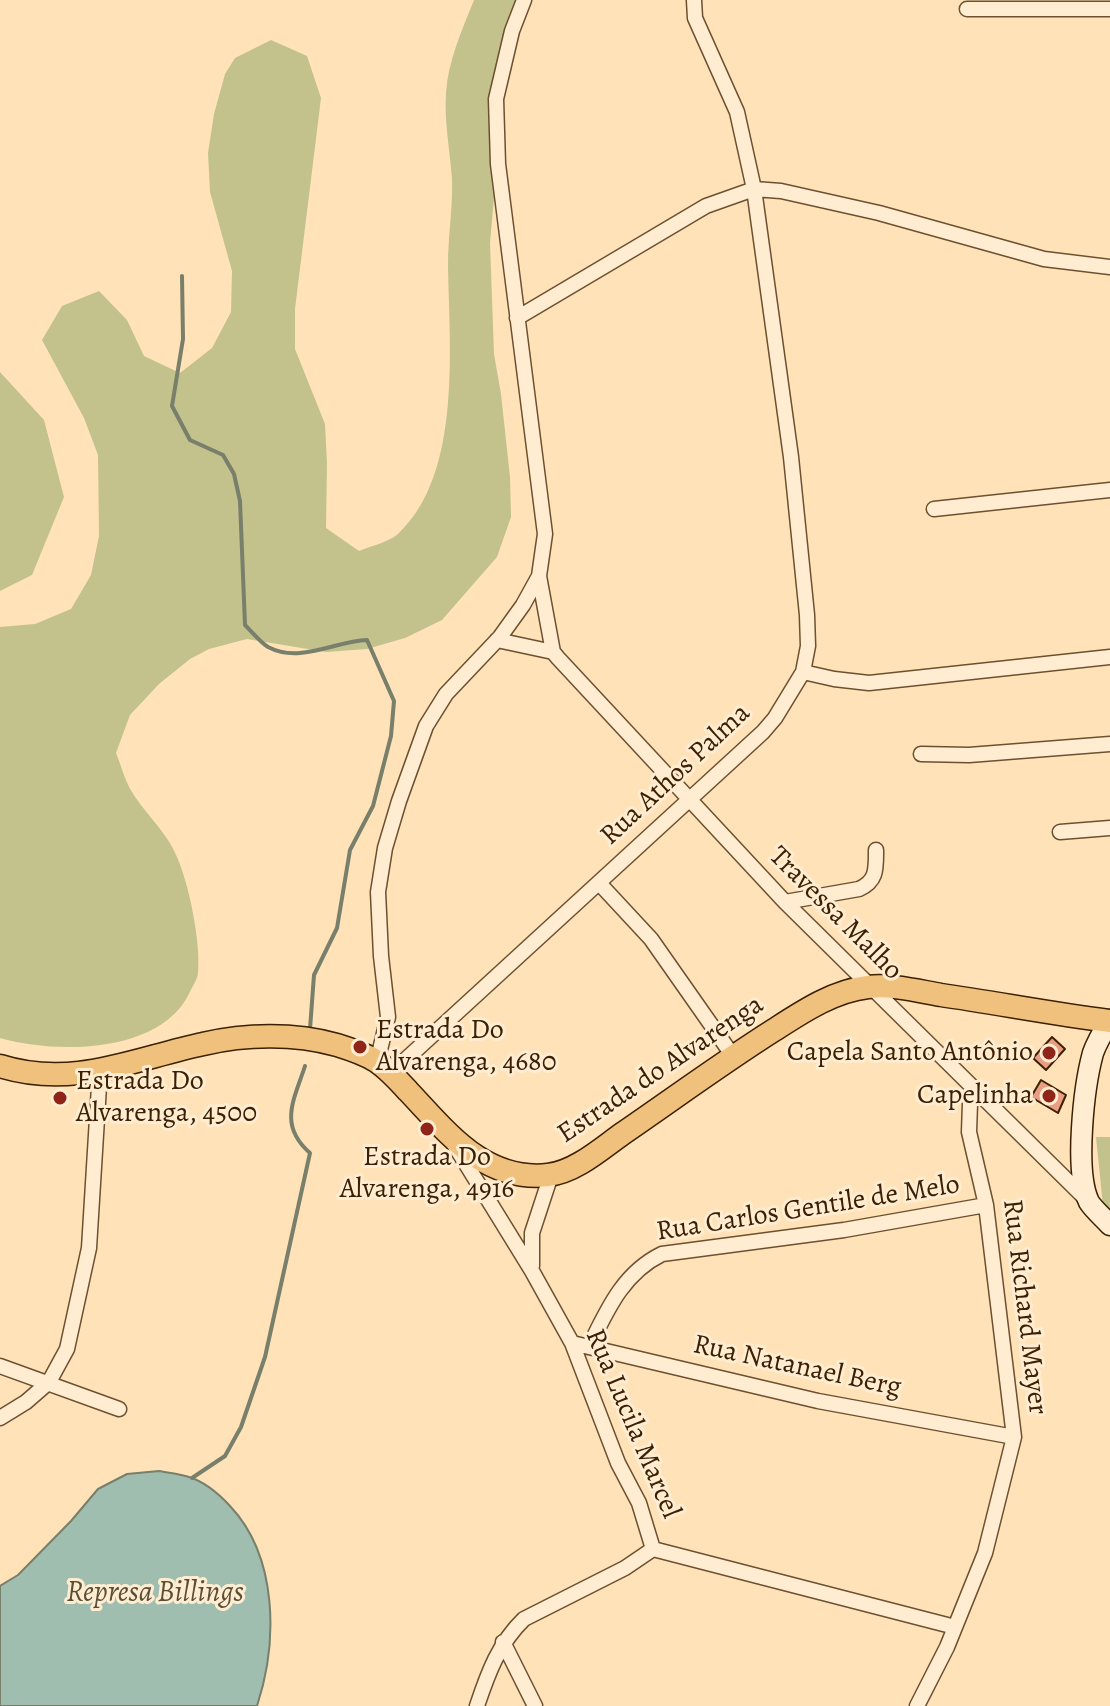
<!DOCTYPE html>
<meta charset="utf-8">
<style>
body{margin:0}
canvas{display:block;background:#ffe2b8}
</style>
<canvas width="1110" height="1706"></canvas>
<script>
const ctx = document.querySelector('canvas').getContext('2d');
ctx.lineJoin = 'round';
function paint(path, color) { ctx.fillStyle = color; ctx.fill(path, 'evenodd'); }
function trace(path, color, width, dash) { ctx.strokeStyle = color; ctx.lineWidth = width; ctx.lineCap = dash ? 'butt' : 'round'; ctx.setLineDash(dash || []); ctx.stroke(path); }
function write(font, color, halo, rows, align = 'center') {
  ctx.font = font + ' Alegreya,serif'; ctx.lineWidth = 6; ctx.setLineDash([]); ctx.textBaseline = 'middle'; ctx.strokeStyle = halo; ctx.fillStyle = color; for (const [text, x, y, turn = 0] of rows) {
    ctx.save(); ctx.translate(x, y); ctx.rotate((+turn || 0) * Math.PI / 180); ctx.textAlign = isNaN(turn) ? turn : align; if (halo) ctx.strokeText(text, 0, 0); ctx.fillText(text, 0, 0); ctx.restore();
  }
}
paint(new Path2D(`
 M 474,0 L 519,0 L 508,37 L 490,243 L 494,354 L 501,394 L 510,477 L 511,517 L 497,557 L 442,620 L 405,638 L 367,649 L 326,652 L 247,639 L 209,649 L 190,659 L 159,684 L 130,715 L 116,753 C 121,765 125,781 132,792 C 146,815 167,832 177,857 C 189,884 201,943 198,972 C 198,979 192,987 189,994 C 159,1054 56,1054 0,1038 L 0,627 L 35,624 L 71,609 L 91,575 L 99,536 L 98,455 L 84,418 L 42,340 L 62,306 L 99,291 L 127,320 L 144,356 L 180,373 L 212,348 L 231,312 L 232,271 L 210,192 L 208,153 L 214,114 L 225,74 L 235,58 L 271,40 L 307,56 L 321,98 L 295,309 L 295,349 L 325,424 L 327,463 L 326,528 L 359,551 C 371,546 389,542 398,534 C 463,473 449,345 448,265 C 448,236 453,207 452,179 C 450,150 444,122 446,93 C 448,61 462,30 474,0 Z
 M 0,372 L 44,420 L 64,497 L 32,575 L 0,591 Z
 M 1096,1137 L 1110,1137 L 1110,1213 L 1103,1206 Z`), '#c3c28d');
const water = new Path2D(`
 M 159,1471 C 169,1473 180,1474 189,1477 C 205,1482 219,1494 230,1506 C 278,1557 278,1642 257,1706 L 0,1706 L 0,1586 L 18,1575 L 71,1521 L 98,1489 L 127,1474 Z`);
paint(water, '#a0beaf');
trace(water, '#787f6a', 2);
trace(new Path2D(`
 M 182,276 L 183,339 L 172,406 L 190,440 L 223,455 L 234,474 L 240,501 L 245,625 C 252,632 260,642 268,647 C 300,664 335,641 367,640 L 394,701 L 391,736 L 373,806 L 350,850 L 337,928 L 314,975 L 310,1029
 M 192,1478 L 225,1456 L 241,1427 L 265,1357 L 310,1153 C 278,1125 294,1100 305,1066`), '#787f6a', 4);
const building = new Path2D(`
 M 1052,1037 L 1065,1049 L 1046,1070 L 1033,1058 Z
 M 1041,1080 L 1066,1095 L 1058,1113 L 1031,1097 Z`);
paint(building, '#ea9d82');
trace(building, '#3b2003', 2);
const street = new Path2D(`
 M 967,9 L 1110,9
 M 517,318 L 706,206 L 754,189 L 781,191 L 879,213 L 1044,259 L 1110,267
 M 934,509 L 1110,490
 M 539,576 L 553,652 L 558,658 L 785,902 L 1086,1199
 M 497,640 L 553,652
 M 803,672 L 834,679 L 869,683 L 1110,657
 M 921,754 L 969,755 L 1110,744
 M 1060,832 L 1110,828
 M 599,883 L 651,939 L 733,1056
 M 785,902 L 859,889 C 877,881 876,869 876,850
 M 377,1062 L 388,1017 L 381,956 L 378,892 L 385,848 L 399,801 L 426,726 L 446,694 L 500,637 L 523,605 L 539,576 L 545,534 L 498,164 L 496,99 L 512,31 L 524,0
 M 391,1073 L 763,732 L 775,718 L 803,672 L 808,646 L 807,615 L 791,457 L 754,189 L 737,112 L 695,18 L 694,0
 M 455,1146 L 532,1271 L 572,1343 L 618,1463 L 639,1503 L 653,1549 L 625,1568 L 524,1619 C 499,1643 488,1673 477,1706
 M 532,1266 L 532,1233 L 551,1175
 M 572,1343 L 818,1401 L 1014,1437
 M 589,1347 C 607,1310 623,1273 662,1254 L 844,1230 L 986,1205
 M 0,1366 L 119,1409
 M 0,1418 L 26,1402 L 49,1382 L 67,1349 L 89,1248 L 100,1070
 M 653,1549 L 955,1627
 M 503,1642 L 535,1706
 M 917,1706 L 947,1647 L 985,1553 L 1014,1437 L 986,1205 L 969,1132 L 970,1103 L 975,1092`);
const secondary = new Path2D(`
 M 1110,1020 C 1104,1030 1097,1042 1093,1053 C 1084,1086 1074,1171 1089,1202 C 1094,1210 1104,1218 1110,1225`);
const primary = new Path2D(`
 M 0,1066 C 73,1089 133,1059 203,1044 C 245,1034 295,1033 337,1045 C 350,1049 365,1054 376,1061 C 388,1069 398,1080 408,1091 C 447,1132 484,1182 548,1175 C 575,1172 601,1149 622,1134 C 673,1099 722,1063 774,1030 C 802,1012 833,991 868,987 C 891,984 918,991 941,995 C 997,1003 1053,1014 1110,1021`);
trace(street, '#6c5030', 17);
trace(secondary, '#3b2003', 23);
trace(primary, '#3b2003', 25);
trace(street, '#ffecd1', 14);
trace(secondary, '#ffecd1', 20);
trace(primary, '#f0c17c', 22);
for (const [x, y, r, color] of [
 [360,1047,8,"#8f2418"],
 [1049,1053,8,"#8f2418"],
 [1049,1096,8,"#8f2418"],
 [60,1098,8,"#8f2418"],
 [427,1129,8,"#8f2418"]
]) { const dot = new Path2D(); dot.arc(x, y, r, 0, 2 * Math.PI); ctx.fillStyle = color; ctx.fill(dot); trace(dot, '#ffecd1', 3); }
write('28px', '#3b2003', '#ffecd1', [
 ["Rua Athos Palma",676,775,-43],
 ["Travessa Malho",835,914,45],
 ["Estrada do Alvarenga",661,1070,-34],
 ["Rua Carlos Gentile de Melo",808,1209,-9],
 ["Rua Richard Mayer",1024,1307,83],
 ["Rua Natanael Berg",797,1367,12],
 ["Rua Lucila Marcel",632,1424,67]
]);
write('28px', '#3b2003', '#ffecd1', [
 ["Estrada Do",376,1031],
 ["Alvarenga, 4680",376,1063],
 ["Capela Santo Antônio",1033,1053,"right"],
 ["Estrada Do",76,1082],
 ["Alvarenga, 4500",76,1114],
 ["Capelinha",1033,1096,"right"],
 ["Estrada Do",427,1158,"center"],
 ["Alvarenga, 4916",427,1190,"center"]
], 'left');
write('italic 30px', '#594f37', '#ffecd1', [
 ["Represa Billings",155,1594]
]);
</script>
